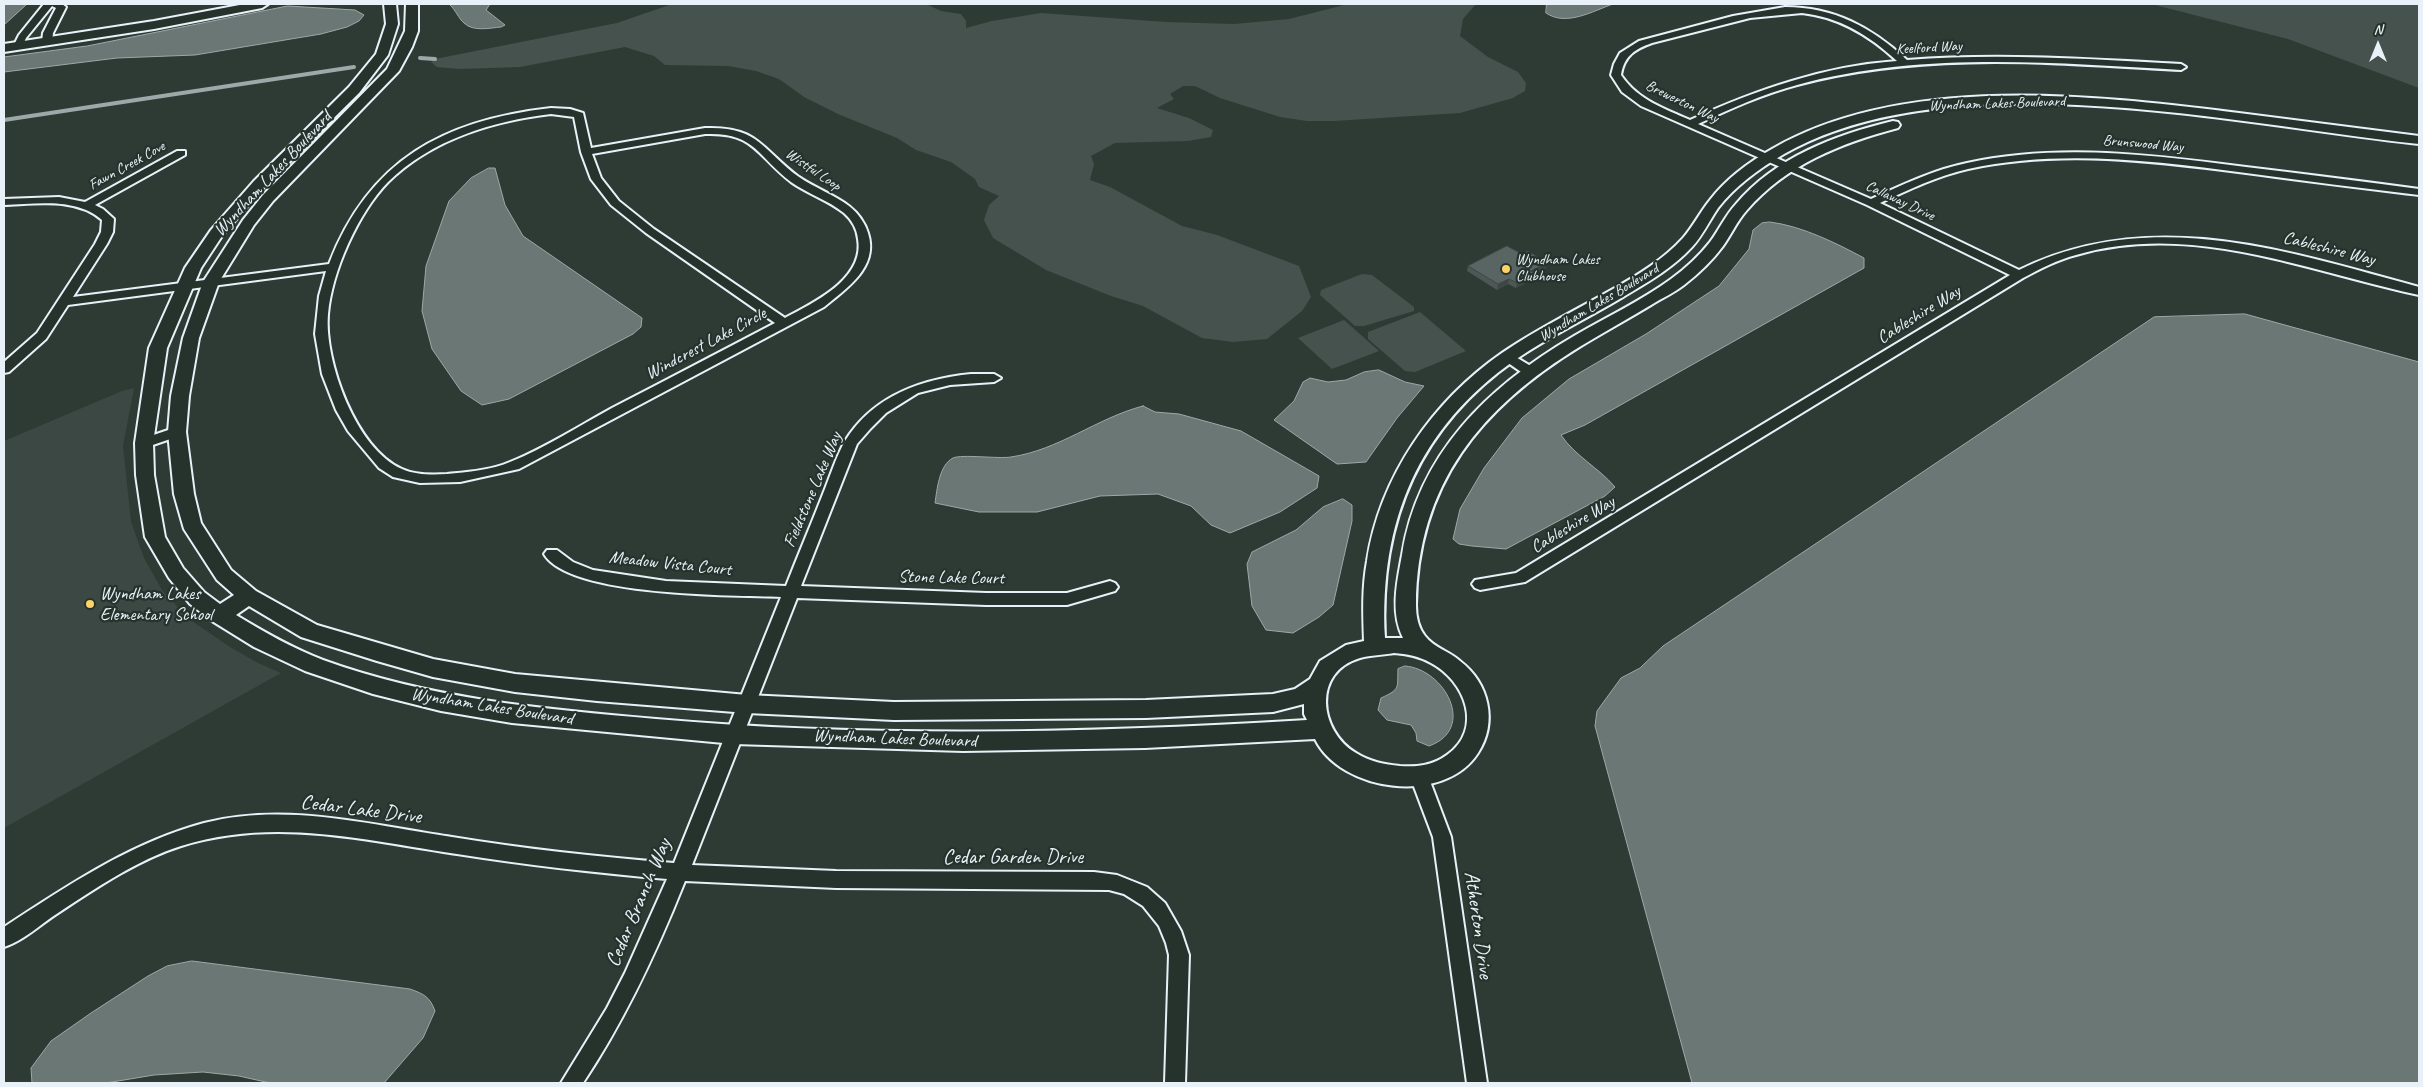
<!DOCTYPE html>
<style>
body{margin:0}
#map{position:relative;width:2423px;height:1087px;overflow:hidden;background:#2e3b35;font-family:Caveat,sans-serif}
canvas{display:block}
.frame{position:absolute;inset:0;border:5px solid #e8f1f8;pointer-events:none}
.north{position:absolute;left:2353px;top:20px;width:50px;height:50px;-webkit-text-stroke:4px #26332d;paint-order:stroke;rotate:0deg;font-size:14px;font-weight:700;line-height:20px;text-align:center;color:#e8f1f8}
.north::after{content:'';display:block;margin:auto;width:18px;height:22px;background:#e8f1f8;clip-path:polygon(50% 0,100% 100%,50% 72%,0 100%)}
</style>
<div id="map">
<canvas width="2423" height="1087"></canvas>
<div class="frame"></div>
<div class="north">N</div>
</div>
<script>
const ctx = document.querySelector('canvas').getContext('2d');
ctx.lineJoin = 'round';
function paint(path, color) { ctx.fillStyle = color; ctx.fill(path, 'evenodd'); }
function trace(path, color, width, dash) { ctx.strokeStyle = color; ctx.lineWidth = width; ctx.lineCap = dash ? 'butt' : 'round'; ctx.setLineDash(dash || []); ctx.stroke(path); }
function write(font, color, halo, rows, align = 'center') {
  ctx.font = font + ' Caveat,sans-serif'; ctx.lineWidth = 4.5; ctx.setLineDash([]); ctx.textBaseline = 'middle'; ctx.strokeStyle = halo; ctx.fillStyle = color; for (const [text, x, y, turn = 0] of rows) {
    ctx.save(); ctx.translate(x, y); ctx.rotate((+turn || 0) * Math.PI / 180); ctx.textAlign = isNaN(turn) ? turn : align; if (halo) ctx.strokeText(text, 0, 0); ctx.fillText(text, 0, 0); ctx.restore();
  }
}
paint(new Path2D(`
 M 134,388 L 123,446 L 131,522 L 144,558 L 162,590 L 189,619 L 230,647 L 258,663 L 281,673 L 4,828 L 4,441 L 122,391 Z`), '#3b4843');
paint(new Path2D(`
 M 672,4 L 926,4 L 941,11 L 961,14 L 966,21 L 966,28 L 992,21 L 1041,13 L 1166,22 L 1234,24 L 1289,19 L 1348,4 L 1476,4 L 1463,19 L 1460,36 L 1488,57 L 1518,72 L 1526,83 L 1525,91 L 1513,98 L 1460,113 L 1334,121 L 1307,121 L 1280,117 L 1220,98 L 1195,86 L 1183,86 L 1170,94 L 1174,99 L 1157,108 L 1189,118 L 1213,130 L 1211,137 L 1188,141 L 1115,143 L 1091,156 L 1094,164 L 1090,180 L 1110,187 L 1182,226 L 1217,235 L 1299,266 L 1311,297 L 1302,311 L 1267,339 L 1233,342 L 1202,338 L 1143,306 L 1111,296 L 1046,270 L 993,238 L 984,220 L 989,205 L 999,196 L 979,187 L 975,179 L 951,162 L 916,150 L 897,138 L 838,114 L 804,97 L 779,79 L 756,71 L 728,66 L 665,65 L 654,56 L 625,47 L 520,67 L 459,69 L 437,67 L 431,62 L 435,59 L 617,23 Z
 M 2151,4 L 2419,4 L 2419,88 L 2288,39 Z
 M 1362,274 L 1372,275 L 1414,307 L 1414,311 L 1364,326 L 1355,326 L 1320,295 L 1321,290 Z
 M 1420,312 L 1466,351 L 1415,372 L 1405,371 L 1368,339 L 1368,332 Z
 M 1344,320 L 1379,351 L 1332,369 L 1298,338 Z`), '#45524e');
const water = new Path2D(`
 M 4,4 L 27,4 L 4,25 Z
 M 449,4 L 490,4 L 486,10 L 505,25 L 501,27 C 490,28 473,32 464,23 C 458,18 456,10 449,4 Z
 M 1547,4 L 1613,4 C 1593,11 1566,27 1546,13 Z
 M 288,6 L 355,10 L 364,15 L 359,21 L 347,27 L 321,34 L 195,55 L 117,58 L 4,72 L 4,57 L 87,46 Z
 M 489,168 L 495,168 L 505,205 L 523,236 L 642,318 L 641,327 L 633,334 L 509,399 L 482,405 L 461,391 L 432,349 L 422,311 L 426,266 L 449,201 L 471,178 Z
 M 1770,222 C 1802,226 1836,243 1864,258 L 1864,268 L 1585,425 L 1561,435 C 1575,456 1599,468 1615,487 L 1605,496 L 1506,549 L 1472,546 L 1459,544 L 1453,539 L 1460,509 L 1484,468 L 1522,418 L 1569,379 L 1646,334 L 1719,286 L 1749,249 L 1753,230 L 1762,223 Z
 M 2245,314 L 2419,362 L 2419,1083 L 1692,1083 L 1595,726 L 1597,711 L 1621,678 L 1640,668 L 1663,646 L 2154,317 Z
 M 1379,370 L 1405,382 L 1424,386 L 1397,418 L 1366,462 L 1337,464 L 1274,420 L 1294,401 L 1303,382 L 1310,378 L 1328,382 L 1346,380 L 1364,372 Z
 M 1143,406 L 1155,412 L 1179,414 L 1241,431 L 1319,476 L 1317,488 L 1280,512 L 1230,533 L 1211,525 L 1191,506 L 1158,494 L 1100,496 L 1037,512 L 979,512 L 935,503 C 937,490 939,465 953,458 C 962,454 998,459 1011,457 C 1059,450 1097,418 1143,406 Z
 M 1343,499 L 1352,505 L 1352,521 L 1333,605 L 1319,617 L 1293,633 L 1266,630 L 1252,606 L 1247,564 L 1252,552 L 1296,530 L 1323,507 Z
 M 1405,666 C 1445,669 1477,729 1429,746 L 1417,741 L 1416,733 L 1411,725 L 1387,720 L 1378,710 L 1381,698 C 1401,689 1397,688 1398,669 Z
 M 192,961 L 410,989 C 424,994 430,997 435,1011 L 423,1038 L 384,1083 L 270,1083 L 239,1076 L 203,1072 L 154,1075 L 106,1083 L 32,1083 L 31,1068 L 51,1041 L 91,1013 L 148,976 L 167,966 Z`);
paint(water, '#6b7775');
trace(water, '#9da8a9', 1);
trace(new Path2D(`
 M 420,58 L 435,59
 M 4,120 L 354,67`), '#9da8a9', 4);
const minor = new Path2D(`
 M 44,4 L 62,4 L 66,7 L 53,33 L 52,42 L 47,45 L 42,42 L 43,33 L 56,8 L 52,6 L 26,38 L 21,49 L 15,49 L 13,47 L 19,35 Z
 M 1785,7 C 1834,7 1871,27 1907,60 C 1998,53 2090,59 2181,64 L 2186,67 L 2181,70 C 2053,63 1922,51 1797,85 C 1763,94 1730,109 1698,124 L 1871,199 C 1902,185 1933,170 1967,163 C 2059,143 2153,155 2246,167 C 2304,174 2361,181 2419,189 L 2419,195 C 2362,188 2304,181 2246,173 C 2154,161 2060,149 1968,169 C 1937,176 1908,190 1880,203 L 2019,270 C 2150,205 2287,251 2419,287 L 2419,295 C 2307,271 2191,221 2076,255 C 2057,260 2040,269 2023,278 L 1525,582 L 1480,590 L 1475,588 L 1472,584 L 1475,580 L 1516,573 L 2010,275 L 1867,205 L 1641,106 L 1622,92 L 1611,75 L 1614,64 L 1620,53 L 1639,41 L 1733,16 ZM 1802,13 C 1839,17 1869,35 1897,61 C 1824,66 1756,90 1690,120 C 1663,108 1638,100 1621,75 C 1624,56 1635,49 1652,43 L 1750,18 Z
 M 551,108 L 570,109 L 583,113 L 591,148 L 705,128 C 759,126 761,149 799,177 C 815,188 833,194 849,206 C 858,213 865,223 868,233 C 879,267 847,288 824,307 L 519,469 L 460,482 L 420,483 L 393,477 L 379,468 L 348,431 L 336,410 L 322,374 L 315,334 L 319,296 L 326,271 L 68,305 L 46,339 L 9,372 L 4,373 L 4,362 L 37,333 L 95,244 L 101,232 L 102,220 C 76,197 36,204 4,205 L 4,199 L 59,197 L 85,202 L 177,151 L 185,151 L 185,155 L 95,205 L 103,209 L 114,219 L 113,232 L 107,244 L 73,297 L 329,264 C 369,160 444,120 551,108 ZM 551,114 L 574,117 L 581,152 L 591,179 L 611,205 L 646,233 L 775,323 C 721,351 667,380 612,408 C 579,426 545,448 510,462 C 492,470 467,472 447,474 C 433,475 415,475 402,469 C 356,449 324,361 328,314 C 332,271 358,213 388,182 C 431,140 492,121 551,114 ZM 705,134 C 755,132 756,155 791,182 C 808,194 828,200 844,213 C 852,220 857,229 858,239 C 865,279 813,303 785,318 L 654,229 L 619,201 L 601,178 L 592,154 Z
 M 1509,353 L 1534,368 L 1536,371 L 1534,374 L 1524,374 L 1504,360 L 1503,357 L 1504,354 Z
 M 971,374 L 994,374 L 1001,378 L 994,382 L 950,385 L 918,393 L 886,413 L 871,428 L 857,444 L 801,586 L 986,593 L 1067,593 L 1110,581 L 1115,583 L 1118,587 L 1115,591 L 1067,605 L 986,605 L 797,598 L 692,865 L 836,871 L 1094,872 L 1117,875 L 1147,887 L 1165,903 L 1181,931 L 1189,955 L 1185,1083 L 1165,1083 L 1169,955 L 1166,943 L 1159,926 L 1143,906 L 1124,894 L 1109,890 L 836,888 L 685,881 C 657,951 625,1020 583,1083 L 561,1083 L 607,1008 L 625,973 L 667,879 C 597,873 527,865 457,854 C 362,840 275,817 181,846 C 137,860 96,888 58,913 C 41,924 23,941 4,947 L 4,927 C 67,886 130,843 204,823 C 286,802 371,825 452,837 C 525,849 599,857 674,863 L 781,597 C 734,595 569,597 544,554 L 547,550 L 557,550 L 573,562 L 593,570 L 666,581 L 786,586 C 798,555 811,525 823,494 C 830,477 836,457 845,441 C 873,396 921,379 971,374 Z
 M 177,427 L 182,429 L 184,432 L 182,435 L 144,448 L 137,443 L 139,440 Z
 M 1419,769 L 1425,771 L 1428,776 L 1451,837 L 1487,1083 L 1467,1083 L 1433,837 L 1410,776 L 1413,771 Z`);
const tertiary = new Path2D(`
 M 245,4 L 268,4 L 262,8 L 154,29 L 4,52 L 4,44 L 154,21 Z
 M 384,4 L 396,4 L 398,24 L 388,55 L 359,93 L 264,187 L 222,236 L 201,268 L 167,348 L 153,443 L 154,475 L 165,537 L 183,568 L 204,592 L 220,604 L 234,595 L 217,580 L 184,529 L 174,494 L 168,432 L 171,396 L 183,338 L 203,282 L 243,220 L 263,195 L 387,69 L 405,31 L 406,4 L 418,4 L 418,31 L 412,47 L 399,71 L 273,201 L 254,225 L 219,282 L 199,338 L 189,396 L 186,432 L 194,494 L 201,523 L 231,570 L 256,591 L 317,625 L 433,659 L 515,674 L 747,695 L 894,702 L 1146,700 L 1273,694 L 1295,689 L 1310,679 L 1320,661 L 1346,645 L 1364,641 C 1363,614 1362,588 1367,561 C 1380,476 1433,401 1502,353 C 1537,329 1576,310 1613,289 C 1638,275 1663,260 1683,238 C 1693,227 1700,212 1710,200 C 1726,179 1749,162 1772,149 C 1903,73 2095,95 2239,113 C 2299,121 2359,128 2419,136 L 2419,144 C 2235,124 1951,59 1784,154 C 1760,168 1735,186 1718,208 C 1709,221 1703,235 1692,247 C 1673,268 1648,282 1623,297 C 1588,318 1550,336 1515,360 C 1418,428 1379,522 1385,638 L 1403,638 C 1390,612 1397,582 1402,555 C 1418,453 1489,386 1574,336 C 1606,317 1641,301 1671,279 C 1685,269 1699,256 1710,242 C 1719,230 1725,216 1736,204 C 1776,157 1835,135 1893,121 L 1898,122 L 1900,125 L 1898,128 C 1841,143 1786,165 1747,210 C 1737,221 1731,235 1723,246 C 1712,261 1698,274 1684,285 C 1674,293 1662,298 1651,305 C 1628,319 1604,332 1581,346 C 1481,407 1417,484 1416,605 C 1416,616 1418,627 1425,636 C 1434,648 1449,651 1460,661 C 1489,683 1498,722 1478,753 C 1444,806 1341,792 1315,739 L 1145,748 L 963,751 L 734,744 L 512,723 L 441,711 L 373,694 L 305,671 L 254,647 L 212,621 L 190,604 L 169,578 L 145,537 L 136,475 L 135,443 L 149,348 L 185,268 L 211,230 L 254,181 L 349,87 L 376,54 L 386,24 ZM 249,606 L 301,637 L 377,661 L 433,677 L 515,692 L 597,701 L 747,713 L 894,720 L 1146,718 L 1273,712 L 1304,704 L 1304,714 L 1307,720 C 1090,733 873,738 656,719 C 543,709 430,699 323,660 C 292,648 264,632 236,615 ZM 1394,653 C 1407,654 1419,656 1431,663 C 1465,681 1484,729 1447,755 C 1432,766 1417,767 1400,766 C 1384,764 1370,762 1356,753 C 1319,731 1312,672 1360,658 C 1371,655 1383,655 1394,653 Z`);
trace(minor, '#e8f1f8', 4);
trace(tertiary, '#e8f1f8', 4);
paint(minor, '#26332d');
paint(tertiary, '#26332d');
paint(new Path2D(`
 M 1468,266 L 1546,268 L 1536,273 L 1535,278 L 1516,288 L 1508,284 L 1497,290 L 1467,271 Z`), '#4d5755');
paint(new Path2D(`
 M 1547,263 L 1546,268 L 1530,276 L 1531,271 Z
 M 1536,273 L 1535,278 L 1516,288 L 1517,283 Z
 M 1509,279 L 1508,284 L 1497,290 L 1498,284 Z`), '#3e4745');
const building = new Path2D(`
 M 1507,246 L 1522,254 L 1528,251 L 1547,263 L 1531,271 L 1536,273 L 1517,283 L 1509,279 L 1498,284 L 1468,266 Z`);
paint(building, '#596563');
trace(building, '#3e4745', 1);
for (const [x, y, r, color] of [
 [1506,269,5,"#ffd166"],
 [90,604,5,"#ffd166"]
]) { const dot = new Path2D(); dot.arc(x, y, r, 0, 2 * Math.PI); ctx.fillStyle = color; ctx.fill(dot); trace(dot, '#26332d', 2); }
write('15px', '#e8f1f8', '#26332d', [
 ["Keelford Way",1929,48,-3],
 ["Brewerton Way",1682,102,26],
 ["Wyndham Lakes Boulevard",1997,104,-2],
 ["Brunswood Way",2143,144,5],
 ["Fawn Creek Cove",127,166,-29],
 ["Wistful Loop",813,170,34],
 ["Callaway Drive",1900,201,25],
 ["Wyndham Lakes Boulevard",1599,303,-31]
]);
write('15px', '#e8f1f8', '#26332d', [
 ["Wyndham Lakes",1516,260],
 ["Clubhouse",1516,277]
], 'left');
write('18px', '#e8f1f8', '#26332d', [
 ["Wyndham Lakes Boulevard",273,174,-47],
 ["Cableshire Way",2329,249,14],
 ["Cableshire Way",1919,315,-32],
 ["Windcrest Lake Circle",706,344,-28],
 ["Fieldstone Lake Way",813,490,-67],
 ["Cableshire Way",1573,525,-31],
 ["Meadow Vista Court",670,564,6],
 ["Stone Lake Court",951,578,1],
 ["Wyndham Lakes Boulevard",492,707,9],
 ["Wyndham Lakes Boulevard",895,739,2]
]);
write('18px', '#e8f1f8', '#26332d', [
 ["Wyndham Lakes",100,594],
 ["Elementary School",100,615]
], 'left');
write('21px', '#e8f1f8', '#26332d', [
 ["Cedar Lake Drive",361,810,7],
 ["Cedar Garden Drive",1013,857],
 ["Cedar Branch Way",639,903,-67],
 ["Atherton Drive",1478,925,82]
]);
</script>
